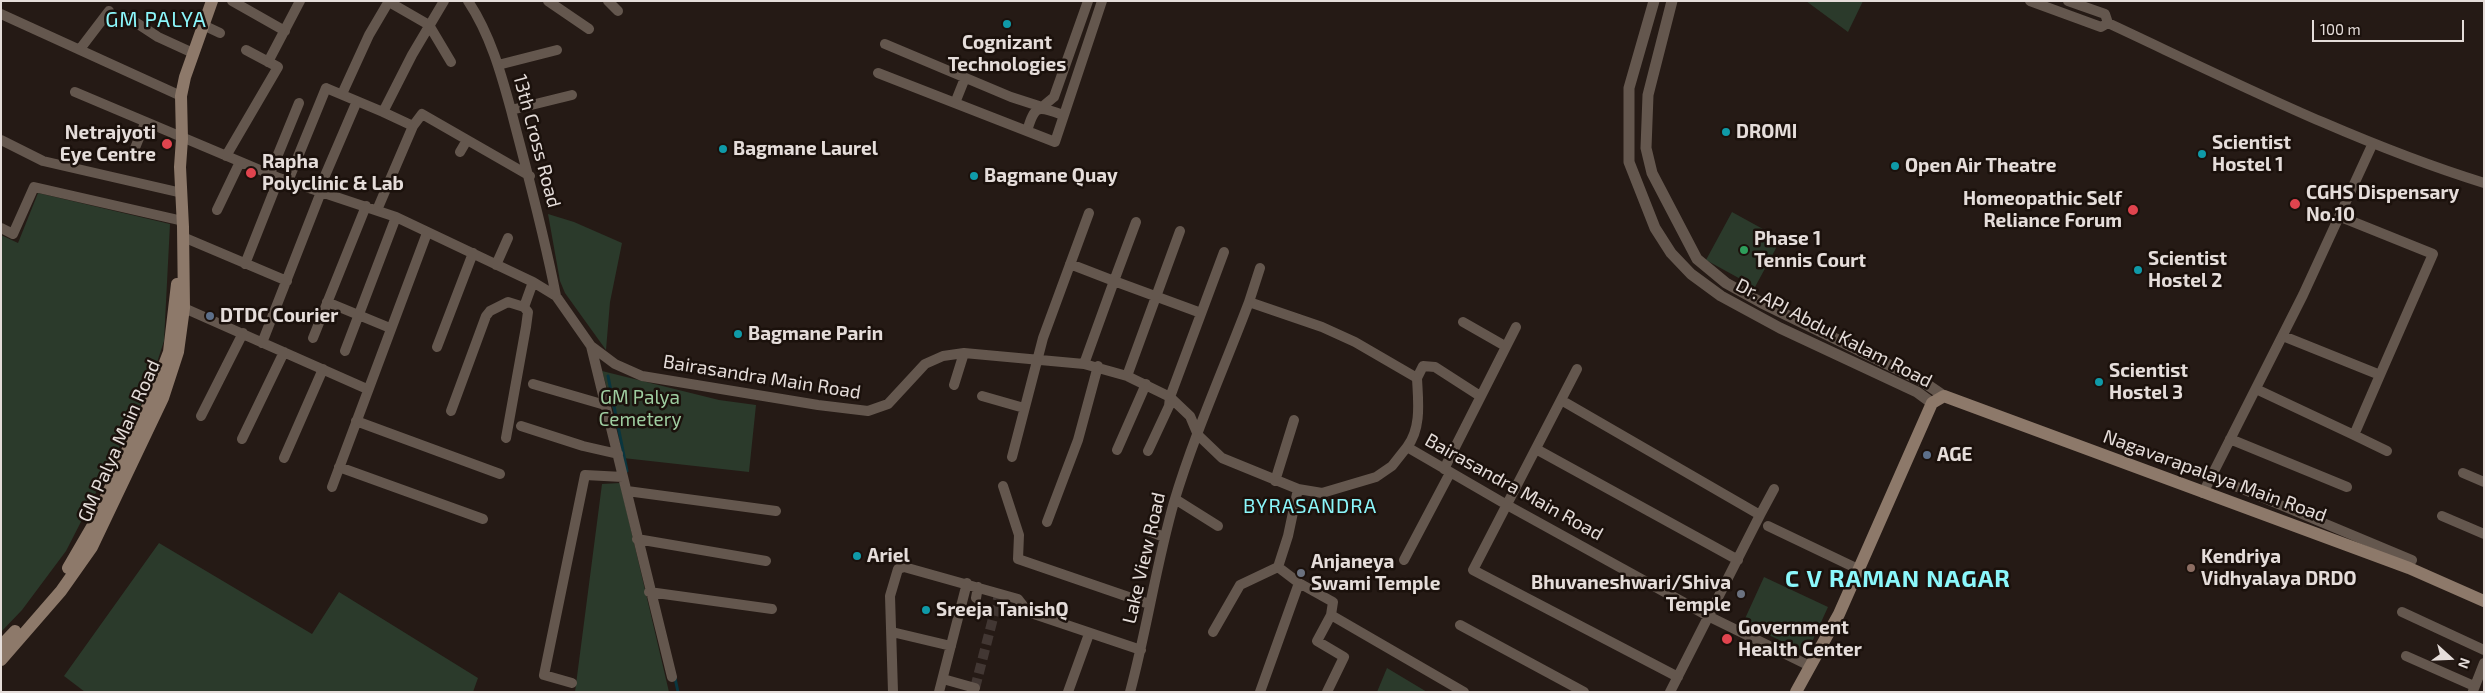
<!DOCTYPE html>
<style>
body{margin:0}
#map{position:relative;width:2485px;height:693px;overflow:hidden;background:#251a15;font-family:"Exo 2",sans-serif}
canvas{display:block}
.frame{position:absolute;inset:0;border:2px solid #e5ddda;pointer-events:none}
.north{position:absolute;left:2425px;top:633px;width:50px;height:50px;-webkit-text-stroke:4px #1b110c;paint-order:stroke;rotate:110deg;font-size:14px;font-weight:700;line-height:20px;text-align:center;color:#e5ddda}
.north::after{content:'';display:block;margin:auto;width:18px;height:22px;background:#e5ddda;clip-path:polygon(50% 0,100% 100%,50% 72%,0 100%)}
.scale{position:absolute;left:2312px;top:20px;width:152px;height:22px;box-sizing:border-box;border:2px solid #e5ddda;border-top:0;padding-left:6px;font-size:15px;line-height:18px;white-space:nowrap;color:#e5ddda;-webkit-text-stroke:4px #1b110c;paint-order:stroke}
</style>
<div id="map">
<canvas width="2485" height="693"></canvas>
<div class="frame"></div>
<div class="north">N</div>
<div class="scale">100 m</div>
</div>
<script>
const ctx = document.querySelector('canvas').getContext('2d');
ctx.lineJoin = 'round';
function paint(path, color) { ctx.fillStyle = color; ctx.fill(path, 'evenodd'); }
function trace(path, color, width, dash) { ctx.strokeStyle = color; ctx.lineWidth = width; ctx.lineCap = dash ? 'butt' : 'round'; ctx.setLineDash(dash || []); ctx.stroke(path); }
function write(font, color, halo, rows, align = 'center') {
  ctx.font = font + ' "Exo 2",sans-serif'; ctx.lineWidth = 5; ctx.setLineDash([]); ctx.textBaseline = 'middle'; ctx.strokeStyle = halo; ctx.fillStyle = color; for (const [text, x, y, turn = 0] of rows) {
    ctx.save(); ctx.translate(x, y); ctx.rotate((+turn || 0) * Math.PI / 180); ctx.textAlign = isNaN(turn) ? turn : align; if (halo) ctx.strokeText(text, 0, 0); ctx.fillText(text, 0, 0); ctx.restore();
  }
}
paint(new Path2D(`
 M 1806,1 L 1863,1 L 1848,32 Z
 M 38,193 L 170,224 L 164,341 L 147,393 L 66,551 L 22,610 L 1,632 L 1,235 L 18,243 Z
 M 1732,212 L 1781,239 L 1755,287 L 1706,260 Z
 M 548,214 L 574,222 L 622,243 L 610,302 L 606,350 L 565,293 L 560,281 Z
 M 602,371 L 719,400 L 756,405 L 749,472 L 623,458 L 620,434 Z
 M 620,483 L 669,692 L 575,692 L 602,484 Z
 M 159,543 L 312,634 L 339,592 L 478,678 L 473,692 L 85,692 L 64,676 Z
 M 1764,577 L 1828,607 L 1807,653 L 1743,623 Z
 M 1387,668 L 1427,692 L 1377,692 Z`), '#2b3a2b');
trace(new Path2D(`
 M 608,376 L 627,471
 M 675,678 L 678,692`), '#0a363f', 3);
trace(new Path2D(`
 M 975,688 L 999,595`), '#423733', 10, [10, 5]);
trace(new Path2D(`
 M 232,1 L 285,31
 M 468,1 C 490,34 501,73 511,110 C 527,172 544,233 556,296
 M 548,1 L 589,29
 M 608,1 L 618,11
 M 2030,1 L 2101,27 L 2108,23
 M 2068,1 L 2105,14 L 2108,23 C 2230,80 2355,143 2484,183
 M 389,2 L 429,25 L 451,62
 M 1,14 L 181,96
 M 129,18 L 158,37 L 193,53
 M 203,25 L 220,33
 M 885,44 L 1011,97 L 1042,107 L 1054,97 L 1088,1
 M 80,49 L 109,11
 M 268,62 L 300,1
 M 498,65 L 557,50
 M 878,73 L 1055,142 L 1102,1
 M 75,92 L 279,178 L 396,217 L 533,282 L 556,296 L 591,346 L 615,364 L 642,376 L 818,405 L 868,411 L 888,404 L 925,364 L 943,356 L 964,353 L 1084,364 L 1127,376 L 1170,397 L 1190,416 L 1198,435 L 1222,458 L 1298,489 L 1322,493 L 1376,477 L 1392,466 L 1407,447 L 1507,505 L 1710,617 L 1810,666
 M 342,94 L 369,35 L 389,1
 M 955,103 L 965,78
 M 511,110 L 572,95
 M 413,126 L 422,114 L 530,176
 M 1027,131 C 1035,104 1038,106 1063,115
 M 1,140 L 43,161 L 182,193
 M 460,152 L 467,140
 M 133,153 L 145,123
 M 226,156 L 278,67 L 246,50
 M 270,174 L 299,103
 M 288,181 L 326,88 L 383,112
 M 217,210 L 240,162
 M 377,210 L 413,126 L 383,112 L 412,55 L 444,1
 M 1,228 L 13,234 L 34,187 L 183,221
 M 183,237 L 287,281
 M 245,264 L 279,178
 M 1070,264 L 1114,281 L 1136,222
 M 496,265 L 508,238
 M 327,302 L 390,328
 M 1249,302 L 1260,268
 M 184,308 L 367,389
 M 1463,322 L 1505,346
 M 2283,336 L 2380,375 L 2433,254 L 2341,217
 M 313,338 L 366,206
 M 262,343 L 321,192 L 321,185 L 357,101
 M 591,346 L 672,677
 M 437,347 L 473,253
 M 345,351 L 396,217
 M 1084,364 L 1114,281 L 1201,313
 M 1577,369 L 1473,570 L 1678,677
 M 2380,375 L 2354,435 L 2387,451
 M 1127,376 L 1180,231
 M 533,384 L 605,405
 M 954,385 L 964,353
 M 2256,389 L 2354,435
 M 982,396 L 1024,408
 M 1561,400 L 1760,515 L 1670,692
 M 451,411 L 486,316 L 490,311 L 508,302 L 524,307
 M 201,416 L 243,333
 M 356,421 L 500,474
 M 521,426 L 583,446 L 618,454
 M 506,438 L 526,327 L 528,312 L 524,307 L 533,282
 M 242,439 L 284,352
 M 2230,439 L 2347,487
 M 1407,447 C 1422,428 1418,400 1417,378
 M 1536,449 L 1738,560
 M 1117,450 L 1146,384
 M 1148,451 L 1169,406 L 1170,397 L 1224,252
 M 1012,457 L 1043,338 L 1089,213
 M 284,458 L 323,369
 M 339,467 L 483,519
 M 1444,469 L 1516,327
 M 2463,473 L 2484,482
 M 2211,476 L 2412,560
 M 1275,481 L 1294,420
 M 1003,486 L 1019,535 L 1018,559 L 1149,604
 M 332,487 L 427,233
 M 1298,489 L 1288,536 L 1278,567 L 1299,583 L 1333,602 L 1331,615 L 1464,692
 M 627,491 L 776,511
 M 2203,493 L 2303,295 L 2373,143
 M 1175,499 L 1218,526
 M 1760,515 L 1774,489
 M 2442,516 L 2484,534
 M 1047,522 L 1078,440 L 1098,366
 M 1768,526 L 1858,569
 M 1149,531 L 1164,537
 M 637,539 L 766,561
 M 1404,560 L 1450,473
 M 649,592 L 772,609
 M 976,598 L 978,587
 M 2402,612 L 2484,650
 M 1460,625 L 1584,692
 M 892,632 L 951,646
 M 1213,632 L 1240,585 L 1278,567
 M 2406,656 L 2474,686
 M 943,679 L 975,688
 M 572,683 L 544,675 L 585,475 L 623,477
 M 2473,691 L 2484,663
 M 893,692 L 890,596 L 898,569 L 904,567 L 1018,599 L 1028,612 L 1141,650
 M 939,692 L 967,583
 M 1068,692 L 1089,634
 M 1130,692 C 1147,629 1156,565 1174,502 C 1194,435 1224,368 1249,302 L 1322,327 L 1355,342 L 1417,378 L 1423,366 L 1435,367 L 1480,396
 M 1260,692 L 1299,583
 M 1327,692 L 1344,657 L 1317,641 L 1331,615`), '#64574e', 10);
trace(new Path2D(`
 M 1654,1 L 1629,88 L 1629,162 L 1655,228 L 1671,253 L 1691,274 L 1721,296 L 1780,328 L 1917,392 L 1932,403
 M 1672,1 L 1648,95 L 1646,148 L 1652,173 L 1697,259 L 1726,283 L 1762,303 L 1922,381 L 1944,396`), '#64574e', 11);
trace(new Path2D(`
 M 68,568 L 93,525 L 151,399 L 169,352 L 177,284
 M 1,646 L 15,631
 M 1,660 L 61,591 L 92,547 L 163,398 L 178,352 L 184,308 L 183,227 L 180,167 L 182,139 L 181,96 L 185,77 L 212,1
 M 1796,692 L 1839,614 L 1932,403 L 1944,396 L 2409,568 L 2484,601`), '#8d796a', 12);
for (const [x, y, r, color] of [
 [1007,24,5,"#0f9aa8"],
 [1726,132,5,"#0f9aa8"],
 [167,144,6,"#e0444e"],
 [723,149,5,"#0f9aa8"],
 [2202,154,5,"#0f9aa8"],
 [1895,166,5,"#0f9aa8"],
 [251,173,6,"#e0444e"],
 [974,176,5,"#0f9aa8"],
 [2295,204,6,"#e0444e"],
 [2133,210,6,"#e0444e"],
 [1744,250,5,"#2e9e5b"],
 [2138,270,5,"#0f9aa8"],
 [210,316,5,"#5c6f8a"],
 [738,334,5,"#0f9aa8"],
 [2099,382,5,"#0f9aa8"],
 [1927,455,5,"#5c6f8a"],
 [857,556,5,"#0f9aa8"],
 [2191,568,5,"#8d6e63"],
 [1301,573,5,"#6b7280"],
 [1741,594,5,"#6b7280"],
 [926,610,5,"#0f9aa8"],
 [1727,639,6,"#e0444e"]
]) { const dot = new Path2D(); dot.arc(x, y, r, 0, 2 * Math.PI); ctx.fillStyle = color; ctx.fill(dot); trace(dot, '#1b110c', 2); }
write('bold 19px', '#e5ddda', '#1b110c', [
 ["Cognizant",1007,43,"center"],
 ["Technologies",1007,65,"center"],
 ["DROMI",1736,132],
 ["Netrajyoti",156,133,"right"],
 ["Eye Centre",156,155,"right"],
 ["Scientist",2212,143],
 ["Hostel 1",2212,165],
 ["Bagmane Laurel",733,149],
 ["Rapha",262,162],
 ["Polyclinic & Lab",262,184],
 ["Open Air Theatre",1905,166],
 ["Bagmane Quay",984,176],
 ["CGHS Dispensary",2306,193],
 ["No.10",2306,215],
 ["Homeopathic Self",2122,199,"right"],
 ["Reliance Forum",2122,221,"right"],
 ["Phase 1",1754,239],
 ["Tennis Court",1754,261],
 ["Scientist",2148,259],
 ["Hostel 2",2148,281],
 ["DTDC Courier",220,316],
 ["Bagmane Parin",748,334],
 ["Scientist",2109,371],
 ["Hostel 3",2109,393],
 ["AGE",1937,455],
 ["Ariel",867,556],
 ["Kendriya",2201,557],
 ["Vidhyalaya DRDO",2201,579],
 ["Anjaneya",1311,562],
 ["Swami Temple",1311,584],
 ["Bhuvaneshwari/Shiva",1731,583,"right"],
 ["Temple",1731,605,"right"],
 ["Sreeja TanishQ",936,610],
 ["Government",1738,628],
 ["Health Center",1738,650]
], 'left');
write('19px', '#e5ddda', '#1b110c', [
 ["13th Cross Road",537,141,75],
 ["Dr. APJ Abdul Kalam Road",1834,333,27],
 ["Bairasandra Main Road",762,377,9],
 ["GM Palya Main Road",119,441,-66],
 ["Nagavarapalaya Main Road",2215,476,20],
 ["Bairasandra Main Road",1514,487,29],
 ["Lake View Road",1144,558,-77]
]);
write('19px', '#9ecda0', '#1b110c', [
 ["GM Palya",640,398],
 ["Cemetery",640,420]
]);
ctx.letterSpacing = '1px';
write('20px', '#8bf7fb', '#1b110c', [
 ["BYRASANDRA",1310,506]
]);
ctx.letterSpacing = '0px';
ctx.letterSpacing = '1px';
write('21px', '#8bf7fb', '#1b110c', [
 ["GM PALYA",156,20]
]);
ctx.letterSpacing = '0px';
ctx.letterSpacing = '1px';
write('bold 24px', '#8bf7fb', '#1b110c', [
 ["C V RAMAN NAGAR",1898,579]
]);
ctx.letterSpacing = '0px';
</script>
